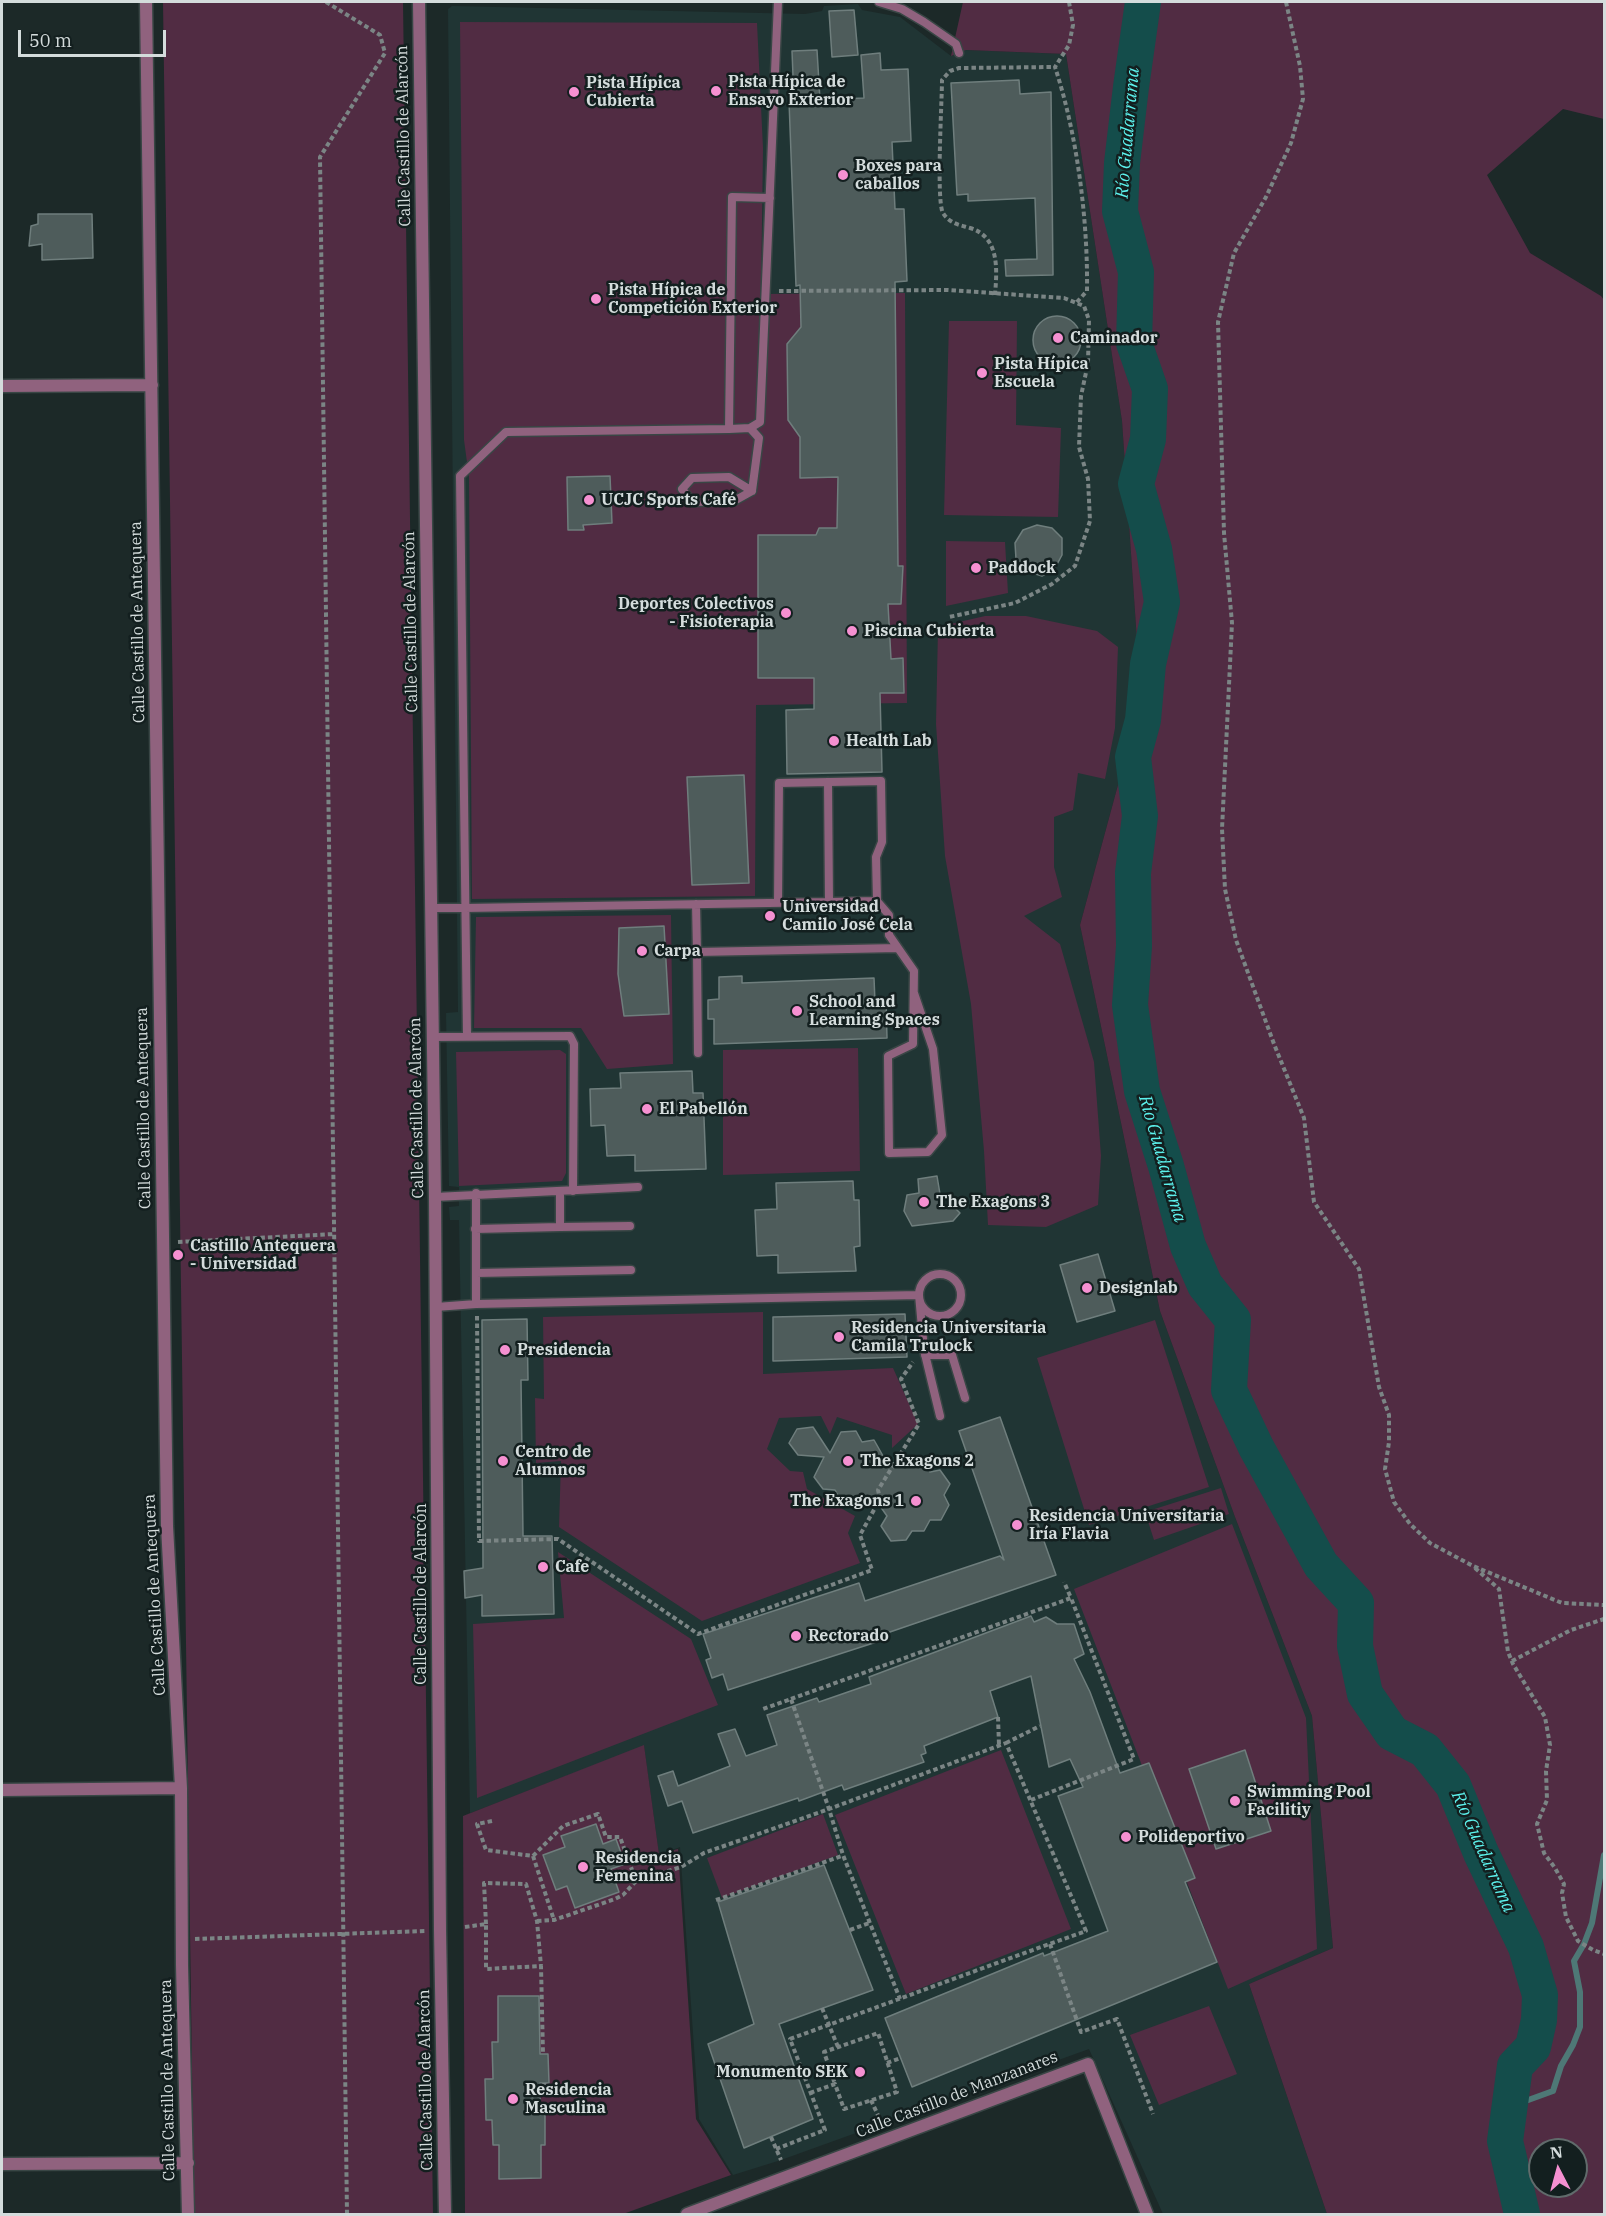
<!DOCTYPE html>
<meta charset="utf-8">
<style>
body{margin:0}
#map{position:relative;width:1606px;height:2216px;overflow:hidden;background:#1c2928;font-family:"IBM Plex Serif",serif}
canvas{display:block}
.frame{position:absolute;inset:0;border:3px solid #d4dcdc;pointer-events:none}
.north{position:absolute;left:1528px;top:2138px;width:60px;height:60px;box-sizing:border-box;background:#131f1f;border:2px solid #606b6b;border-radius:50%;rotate:354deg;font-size:16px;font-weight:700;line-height:24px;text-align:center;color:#d4dcdc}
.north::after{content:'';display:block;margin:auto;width:21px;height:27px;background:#f590d1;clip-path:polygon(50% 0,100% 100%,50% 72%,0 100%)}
.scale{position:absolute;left:18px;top:30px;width:148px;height:27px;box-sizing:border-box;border:3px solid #d4dcdc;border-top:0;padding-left:8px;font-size:18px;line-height:21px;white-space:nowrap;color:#d4dcdc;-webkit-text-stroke:4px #131f1f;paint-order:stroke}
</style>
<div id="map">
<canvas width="1606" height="2216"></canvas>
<div class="frame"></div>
<div class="north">N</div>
<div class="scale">50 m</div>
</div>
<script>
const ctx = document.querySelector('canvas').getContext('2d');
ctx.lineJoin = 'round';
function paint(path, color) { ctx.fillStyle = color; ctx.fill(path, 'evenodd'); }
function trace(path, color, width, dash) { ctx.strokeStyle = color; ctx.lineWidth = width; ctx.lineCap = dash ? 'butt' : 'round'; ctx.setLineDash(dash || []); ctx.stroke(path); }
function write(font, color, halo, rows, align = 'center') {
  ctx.font = font + ' "IBM Plex Serif",serif'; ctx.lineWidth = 5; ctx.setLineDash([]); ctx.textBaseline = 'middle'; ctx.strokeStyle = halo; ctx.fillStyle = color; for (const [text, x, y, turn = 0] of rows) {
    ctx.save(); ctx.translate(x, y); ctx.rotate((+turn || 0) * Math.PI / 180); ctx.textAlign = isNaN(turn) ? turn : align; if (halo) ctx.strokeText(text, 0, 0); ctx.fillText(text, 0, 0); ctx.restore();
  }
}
paint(new Path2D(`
 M 858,4 L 862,10 L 900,17 L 951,56 L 965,50 L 1066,54 L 1122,421 L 1141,700 L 1080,925 L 1160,1311 L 1235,1517 L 1312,1716 L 1333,1948 L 1249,1984 L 1327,2214 L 1163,2214 L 1089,2049 L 781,2160 L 733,2175 L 699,2119 L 680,1847 L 659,1855 L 644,1746 L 463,1816 L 470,1813 L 459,1220 L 450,1220 L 449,1207 L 459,1206 L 459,1187 L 449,1186 L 446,1013 L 458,1012 L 448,9 L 452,6 L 805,14 L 822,11 L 824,6 Z`), '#203534');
paint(new Path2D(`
 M 163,2 L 403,2 L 433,2214 L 194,2214 Z
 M 963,2 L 1601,2 L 1604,5 L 1604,119 L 1563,109 L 1487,175 L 1530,253 L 1601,296 L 1604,300 L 1604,2214 L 1327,2214 L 1249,1984 L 1333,1948 L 1312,1716 L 1235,1517 L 1160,1311 L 1080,925 L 1141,700 L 1122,421 L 1066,54 L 966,50 L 951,56 ZM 1540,2150 L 1576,2150 L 1576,2186 L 1540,2186 Z
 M 460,22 L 757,23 L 763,148 L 761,294 L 905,293 L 907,703 L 756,705 L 755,896 L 472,899 L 469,477 L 464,440 Z
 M 949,321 L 1017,321 L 1016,425 L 1061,428 L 1058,517 L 944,515 Z
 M 946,541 L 1005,542 L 1008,593 L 946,606 Z
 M 985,616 L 1026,616 L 1097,631 L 1118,647 L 1115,728 L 1105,779 L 1078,773 L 1073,810 L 1054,817 L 1054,867 L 1062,897 L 1024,916 L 1060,944 L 1094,1062 L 1101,1156 L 1098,1205 L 1046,1227 L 988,1225 L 984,1151 L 971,1004 L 945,856 L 936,724 L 938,629 L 946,625 Z
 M 671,915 L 673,1064 L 607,1069 L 581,1028 L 474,1028 L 476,917 Z
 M 858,1048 L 860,1171 L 723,1175 L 723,1050 Z
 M 560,1050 L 566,1054 L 566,1173 L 562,1181 L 459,1186 L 456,1052 Z
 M 763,1312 L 763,1374 L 893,1368 L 918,1424 L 892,1448 L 892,1435 L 837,1417 L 830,1434 L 821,1416 L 779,1418 L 767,1449 L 790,1471 L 803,1472 L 807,1489 L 855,1516 L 848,1533 L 860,1563 L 702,1621 L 559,1527 L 561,1461 L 536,1463 L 535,1398 L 544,1399 L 543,1317 Z
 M 1155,1320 L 1209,1487 L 1089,1525 L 1037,1358 Z
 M 1221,1488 L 1229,1514 L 1154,1540 L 1145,1512 Z
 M 1232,1524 L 1306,1718 L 1317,1949 L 1228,1989 L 1074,1589 Z
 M 558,1552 L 691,1639 L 718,1705 L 477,1798 L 473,1624 L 564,1618 Z
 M 644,1745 L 659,1854 L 678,1849 L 696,2119 L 731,2175 L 623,2214 L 465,2214 L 463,1816 Z
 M 1001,1750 L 1071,1929 L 906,1994 L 835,1815 Z
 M 823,1814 L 838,1855 L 722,1898 L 707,1858 Z
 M 1209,2006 L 1237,2074 L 1159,2105 L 1130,2035 Z`), '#512c43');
trace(new Path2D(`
 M 1509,2107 L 1553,2091 L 1561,2066 L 1573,2045 L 1580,2027 L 1580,1992 L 1574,1961 L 1584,1944 L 1592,1923 L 1604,1855`), '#4e7876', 6);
trace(new Path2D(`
 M 1143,2 L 1131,87 L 1122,163 L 1120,211 L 1136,272 L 1134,343 L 1150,389 L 1148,439 L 1136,484 L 1154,549 L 1162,602 L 1148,664 L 1143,720 L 1133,757 L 1140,816 L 1133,873 L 1134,946 L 1130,1005 L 1142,1091 L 1166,1166 L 1188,1246 L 1205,1285 L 1233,1320 L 1229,1390 L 1256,1447 L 1321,1565 L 1356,1603 L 1355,1646 L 1365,1694 L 1392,1733 L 1425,1750 L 1453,1785 L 1481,1853 L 1526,1947 L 1540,1995 L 1539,2020 L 1533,2047 L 1515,2066 L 1505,2141 L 1522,2214`), '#144d4b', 36);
const building = new Path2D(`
 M 854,10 L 858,55 L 832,57 L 829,11 Z
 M 817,50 L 820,100 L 864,98 L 861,55 L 880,53 L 881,70 L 908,69 L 911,141 L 892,142 L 895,209 L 904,209 L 907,281 L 895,282 L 898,566 L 903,566 L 901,604 L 888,604 L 891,659 L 903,658 L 904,693 L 880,693 L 882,772 L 787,774 L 786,710 L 814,709 L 814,678 L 758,678 L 758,535 L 816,535 L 819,528 L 837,528 L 838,477 L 800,478 L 800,437 L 788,420 L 787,344 L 801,327 L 800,285 L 796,286 L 789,101 L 794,101 L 792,51 Z
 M 1019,80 L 1020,94 L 1051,92 L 1053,275 L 1006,276 L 1005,260 L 1037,259 L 1035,198 L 968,201 L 968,194 L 957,195 L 951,83 Z
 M 38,214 L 92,214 L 93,258 L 42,260 L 42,244 L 29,246 L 31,226 L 38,224 Z
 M1033 340a24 24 0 1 1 48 0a24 24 0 1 1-48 0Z
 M 610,476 L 612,523 L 583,525 L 584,530 L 568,530 L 567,477 Z
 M 1037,525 L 1052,528 L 1062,538 L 1062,555 L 1055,568 L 1042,576 L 1023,570 L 1016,559 L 1015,543 L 1023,530 Z
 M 744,775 L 749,883 L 692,885 L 687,777 Z
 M 664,926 L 669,1014 L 624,1016 L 618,974 L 619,928 Z
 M 742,976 L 742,983 L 874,978 L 875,1002 L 886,1002 L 887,1038 L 714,1044 L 714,1019 L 708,1019 L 708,1000 L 719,999 L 719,977 Z
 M 692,1071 L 693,1093 L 703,1093 L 706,1169 L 635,1171 L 635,1155 L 607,1156 L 605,1125 L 591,1126 L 590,1089 L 621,1088 L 620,1073 Z
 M 937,1176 L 942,1206 L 952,1205 L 960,1213 L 953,1221 L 912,1226 L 904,1211 L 907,1195 L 919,1193 L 918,1179 Z
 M 853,1181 L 854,1200 L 859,1200 L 860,1246 L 854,1247 L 856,1271 L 778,1273 L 778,1255 L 757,1256 L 755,1210 L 777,1209 L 776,1183 Z
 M 1098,1254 L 1115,1311 L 1077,1322 L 1060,1265 Z
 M 905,1314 L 907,1357 L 773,1361 L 773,1317 Z
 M 527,1319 L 528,1380 L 521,1380 L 523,1536 L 552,1536 L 554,1614 L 482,1616 L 482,1595 L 465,1598 L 464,1571 L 483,1568 L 482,1320 Z
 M 1000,1417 L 1056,1575 L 887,1633 L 889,1638 L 728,1690 L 723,1674 L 712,1678 L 706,1660 L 711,1658 L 703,1634 L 859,1583 L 865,1601 L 1000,1556 L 1004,1560 L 959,1431 Z
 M 813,1427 L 830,1453 L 841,1432 L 856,1431 L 862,1442 L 874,1440 L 887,1463 L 924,1462 L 930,1472 L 940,1470 L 950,1484 L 944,1495 L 949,1505 L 941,1520 L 930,1520 L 924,1531 L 912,1531 L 906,1540 L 891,1541 L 881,1526 L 887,1516 L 873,1496 L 841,1501 L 835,1490 L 823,1489 L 814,1477 L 824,1457 L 798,1455 L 789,1443 L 797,1429 Z
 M 1031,1616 L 1034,1622 L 1046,1617 L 1057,1624 L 1074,1624 L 1084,1654 L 1074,1659 L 1090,1692 L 1120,1773 L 1149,1763 L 1195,1878 L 1185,1882 L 1217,1962 L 912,2087 L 885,2018 L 1043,1953 L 1044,1956 L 1108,1931 L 1058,1796 L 1083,1787 L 1070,1759 L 1049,1767 L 1031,1676 L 990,1691 L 998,1717 L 924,1746 L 926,1753 L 921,1755 L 924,1762 L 844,1790 L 842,1785 L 799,1801 L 798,1798 L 693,1833 L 682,1801 L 668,1806 L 658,1776 L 673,1771 L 678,1786 L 730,1766 L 718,1734 L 735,1729 L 746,1756 L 777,1745 L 767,1715 L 817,1698 L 819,1702 L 871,1684 L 869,1677 Z
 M 1245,1750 L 1271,1831 L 1216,1849 L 1189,1769 Z
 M 596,1824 L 603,1844 L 616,1839 L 625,1864 L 611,1869 L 619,1892 L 575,1908 L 567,1886 L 556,1890 L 543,1855 L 565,1847 L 561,1836 Z
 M 824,1865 L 873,1990 L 779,2024 L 813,2119 L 744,2148 L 708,2044 L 754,2024 L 718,1902 Z
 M 498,1996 L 539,1996 L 540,2054 L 548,2054 L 549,2083 L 540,2083 L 540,2115 L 545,2115 L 545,2145 L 541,2145 L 541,2178 L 499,2179 L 499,2145 L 493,2145 L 492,2120 L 486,2120 L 485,2079 L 493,2079 L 492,2042 L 498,2042 Z`);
paint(building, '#4e5c5b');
trace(building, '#6f7e7d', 1.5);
const lane = new Path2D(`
 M 879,2 L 902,9 L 924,22 L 956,44 L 959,53
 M 750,428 L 760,422 L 778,2
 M 729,429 L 750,428 L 759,438 L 752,491 L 729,477 L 692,478 L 682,489 L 692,502 L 734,501 L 752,491
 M 828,782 L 829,902
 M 877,901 L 889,915 L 889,935 L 898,948
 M 696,904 L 697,952
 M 431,908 L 465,908 L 829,902 L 877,901 L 876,857 L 882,842 L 881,781 L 779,783 L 778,903
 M 467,1036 L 460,476 L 506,432 L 729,429 L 732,197 L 770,198
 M 433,1037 L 570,1036 L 574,1044 L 573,1191
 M 698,1053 L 697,952 L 898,948 L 914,971 L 913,1044 L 888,1056 L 889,1153 L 928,1152 L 942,1135 L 933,1049 L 914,993
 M 476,1193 L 476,1304
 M 435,1197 L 638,1187
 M 560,1227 L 630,1226
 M 475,1229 L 560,1227 L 560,1191
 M 476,1273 L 631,1270
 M919 1295a21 21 0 1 1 42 0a21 21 0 1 1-42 0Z
 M 436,1307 L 476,1304 L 919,1295 L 924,1350 L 940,1416
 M 925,1355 L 952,1355 L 965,1398`);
const street = new Path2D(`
 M 146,2 L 167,1526 L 181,1788 L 182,1965 L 188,2214
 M 419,2 L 435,1197 L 440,1930 L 445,2214
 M 2,386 L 152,385
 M 2,1790 L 181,1788
 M 2,2164 L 188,2163
 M 687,2214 L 1088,2064 L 1147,2214`);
trace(lane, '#394645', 11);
trace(street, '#394645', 15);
trace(new Path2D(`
 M 326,2 L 380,35 L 385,53 L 320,157 L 347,2214
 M 1069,2 L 1073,25 L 1069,45 L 1055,67 C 1077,134 1088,219 1087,291 L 1076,303
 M 1286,2 L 1300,66 L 1303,99 L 1291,143 L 1266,197 L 1234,253 L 1218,322 L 1224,533 L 1232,623 L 1222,829 L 1225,889 L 1236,940 L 1274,1044 L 1304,1118 L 1314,1202 L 1359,1269 L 1379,1387 L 1389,1415 L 1389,1442 L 1385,1469 L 1394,1502 L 1410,1524 L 1430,1543 L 1473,1566 L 1562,1603 L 1604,1605
 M 779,291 L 948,290 L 1064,298 L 1084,306 L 1089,320 L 1088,363 L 1081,396 L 1079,447 L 1088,479 L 1090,521 L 1075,566 L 1052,584 L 1015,603 L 949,617
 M 995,295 C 997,270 1000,237 970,228 C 960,225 950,224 943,213 C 936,201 942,101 942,80 L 950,71 L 959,68 L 1055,67
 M 178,1242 L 335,1234
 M 477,1316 L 479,1541 L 558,1539 L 698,1634 L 872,1570 L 860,1535 L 880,1499 L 878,1490 L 919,1424 L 901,1379 L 913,1362
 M 1475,1568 L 1499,1589 L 1508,1652 L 1513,1664 L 1545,1717 L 1550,1745 L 1546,1771 L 1547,1800 L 1537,1824 L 1544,1853 L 1555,1868 L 1564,1884 L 1562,1893 L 1566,1917 L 1578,1941 L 1593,1950 L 1604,1954
 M 1512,1661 L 1571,1630 L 1604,1619
 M 791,1699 L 1071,1598 L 1064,1582
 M 998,1717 L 999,1745
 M 1006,1743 L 1040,1726
 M 1031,1800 L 1134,1759 L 1071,1598
 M 492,1821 L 477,1824 L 486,1850 L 533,1856 L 554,1920
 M 533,1856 L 563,1826 L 598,1814 L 606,1837 L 620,1837 L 636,1881
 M 716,1900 L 842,1856
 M 537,1921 L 554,1920 L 615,1899 L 623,1895 L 636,1881 L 681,1867 L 704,1853 L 829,1809 L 791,1699 L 763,1709
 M 486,1924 L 484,1883 L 526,1884 L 537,1921 L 541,1966
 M 465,1927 L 486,1924 L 486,1969 L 541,1966 L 543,2054
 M 850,1930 L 869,1923
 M 195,1939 L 425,1931
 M 1050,1944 L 1081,2032 L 1117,2019 L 1153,2114
 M 822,2008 L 838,2047
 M 887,2063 L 901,2058
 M 544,2083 L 544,2090
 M 810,2093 L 835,2084 L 844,2109 L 897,2092 L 878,2033 L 824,2052 L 835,2084
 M 871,2100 L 882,2124
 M 771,2137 L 781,2160
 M 776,2149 L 825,2130 L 790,2039 C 889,2003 987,1966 1086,1931 L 1006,1743 L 829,1809 L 843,1855 L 900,1999`), '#7b8585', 4, [4.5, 3]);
trace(lane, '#90627e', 8);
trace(street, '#90627e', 12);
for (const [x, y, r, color] of [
 [716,91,6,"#f590d1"],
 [574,92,6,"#f590d1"],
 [843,175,6,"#f590d1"],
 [596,299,6,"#f590d1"],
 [1058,338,6,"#f590d1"],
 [982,373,6,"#f590d1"],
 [589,500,6,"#f590d1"],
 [976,568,6,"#f590d1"],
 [786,613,6,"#f590d1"],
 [852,631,6,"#f590d1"],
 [834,741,6,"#f590d1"],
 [770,916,6,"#f590d1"],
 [642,951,6,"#f590d1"],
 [797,1011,6,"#f590d1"],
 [647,1109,6,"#f590d1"],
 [924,1202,6,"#f590d1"],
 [178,1255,6,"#f590d1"],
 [1087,1288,6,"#f590d1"],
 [839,1337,6,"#f590d1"],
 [505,1350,6,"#f590d1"],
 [503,1461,6,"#f590d1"],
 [848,1461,6,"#f590d1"],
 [916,1501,6,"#f590d1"],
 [1017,1525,6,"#f590d1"],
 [543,1567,6,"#f590d1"],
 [796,1636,6,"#f590d1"],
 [1235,1801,6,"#f590d1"],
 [1126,1837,6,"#f590d1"],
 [583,1867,6,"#f590d1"],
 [860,2072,6,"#f590d1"],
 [513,2099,6,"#f590d1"]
]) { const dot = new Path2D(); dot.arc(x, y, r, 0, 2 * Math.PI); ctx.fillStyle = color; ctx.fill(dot); trace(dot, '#131f1f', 2); }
write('bold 16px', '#d4dcdc', '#131f1f', [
 ["Pista Hípica de",728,82],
 ["Ensayo Exterior",728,100],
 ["Pista Hípica",586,83],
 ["Cubierta",586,101],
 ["Boxes para",855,166],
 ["caballos",855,184],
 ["Pista Hípica de",608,290],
 ["Competición Exterior",608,308],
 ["Caminador",1070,338],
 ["Pista Hípica",994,364],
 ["Escuela",994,382],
 ["UCJC Sports Café",601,500],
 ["Paddock",988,568],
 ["Deportes Colectivos",774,604,"right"],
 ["- Fisioterapia",774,622,"right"],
 ["Piscina Cubierta",864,631],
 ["Health Lab",846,741],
 ["Universidad",782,907],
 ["Camilo José Cela",782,925],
 ["Carpa",654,951],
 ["School and",809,1002],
 ["Learning Spaces",809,1020],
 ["El Pabellón",659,1109],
 ["The Exagons 3",936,1202],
 ["Castillo Antequera",190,1246],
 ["- Universidad",190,1264],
 ["Designlab",1099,1288],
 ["Residencia Universitaria",851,1328],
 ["Camila Trulock",851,1346],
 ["Presidencia",517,1350],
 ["Centro de",515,1452],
 ["Alumnos",515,1470],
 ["The Exagons 2",860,1461],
 ["The Exagons 1",904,1501,"right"],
 ["Residencia Universitaria",1029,1516],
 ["Iría Flavia",1029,1534],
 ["Cafe",555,1567],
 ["Rectorado",808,1636],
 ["Swimming Pool",1247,1792],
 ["Facilitiy",1247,1810],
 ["Polideportivo",1138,1837],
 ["Residencia",595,1858],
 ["Femenina",595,1876],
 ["Monumento SEK",848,2072,"right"],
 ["Residencia",525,2090],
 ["Masculina",525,2108]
], 'left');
write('16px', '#d4dcdc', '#131f1f', [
 ["Calle Castillo de Alarcón",404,136,-91],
 ["Calle Castillo de Antequera",138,622,-91],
 ["Calle Castillo de Alarcón",411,622,-91],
 ["Calle Castillo de Antequera",144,1108,-91],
 ["Calle Castillo de Alarcón",417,1108,-91],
 ["Calle Castillo de Alarcón",421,1594,-90],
 ["Calle Castillo de Antequera",155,1595,-93],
 ["Calle Castillo de Antequera",168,2080,-91],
 ["Calle Castillo de Alarcón",426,2080,-91],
 ["Calle Castillo de Manzanares",957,2095,-21]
]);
write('italic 18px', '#5cf1ec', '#131f1f', [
 ["Río Guadarrama",1128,133,-85],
 ["Río Guadarrama",1162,1159,74],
 ["Río Guadarrama",1483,1852,66]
]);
</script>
